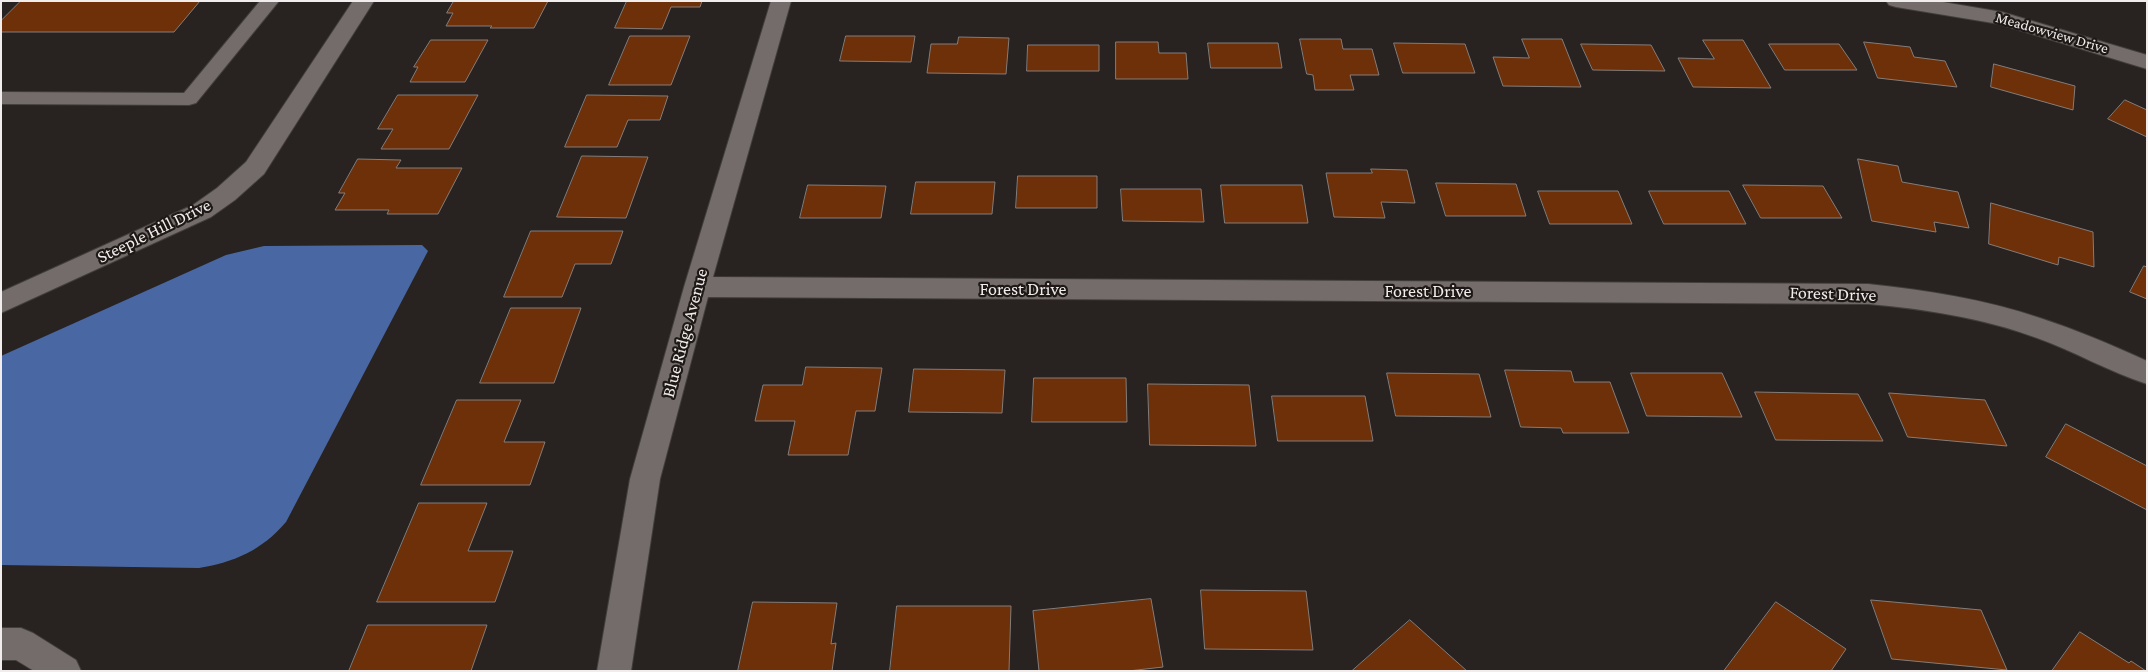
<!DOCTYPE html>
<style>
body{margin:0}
#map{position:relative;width:2148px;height:672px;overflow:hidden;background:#282220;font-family:"Crimson Pro",serif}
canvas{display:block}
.frame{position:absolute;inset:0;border:2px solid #f1edec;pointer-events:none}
</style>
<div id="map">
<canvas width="2148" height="672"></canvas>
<div class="frame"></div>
</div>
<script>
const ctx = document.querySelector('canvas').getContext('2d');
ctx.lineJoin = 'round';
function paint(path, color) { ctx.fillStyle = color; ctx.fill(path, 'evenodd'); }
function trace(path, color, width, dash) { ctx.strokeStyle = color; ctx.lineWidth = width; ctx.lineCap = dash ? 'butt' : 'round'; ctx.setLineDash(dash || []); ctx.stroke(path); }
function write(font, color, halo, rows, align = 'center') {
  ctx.font = font + ' "Crimson Pro",serif'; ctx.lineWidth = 4.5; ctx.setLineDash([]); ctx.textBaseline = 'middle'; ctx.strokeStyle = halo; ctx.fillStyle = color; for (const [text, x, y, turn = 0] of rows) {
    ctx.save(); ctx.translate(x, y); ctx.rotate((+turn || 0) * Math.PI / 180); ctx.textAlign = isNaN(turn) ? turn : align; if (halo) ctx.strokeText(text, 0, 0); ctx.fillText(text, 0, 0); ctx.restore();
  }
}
paint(new Path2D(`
 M 422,245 L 428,251 L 286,522 C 262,550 235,562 199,568 L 1,565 L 1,356 L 226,255 L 264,246 Z`), '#4968a3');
const building = new Path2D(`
 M 21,1 L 200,1 L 174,32 L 1,32 L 1,21 Z
 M 454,1 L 548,1 L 534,28 L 490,28 L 492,26 L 446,26 L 453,13 L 447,13 Z
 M 627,1 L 702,1 L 700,7 L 671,7 L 662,29 L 615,28 Z
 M 630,36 L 690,36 L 671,85 L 609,85 Z
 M 846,36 L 915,36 L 911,62 L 840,61 Z
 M 959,37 L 1009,38 L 1006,74 L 927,73 L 931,44 L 957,44 Z
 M 1300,39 L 1341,39 L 1343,49 L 1372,49 L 1379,75 L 1350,75 L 1354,90 L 1315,90 L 1313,75 L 1307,74 Z
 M 1522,39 L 1562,39 L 1581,87 L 1503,86 L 1493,57 L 1529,58 Z
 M 431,40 L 488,40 L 465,82 L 410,82 L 418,67 L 414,67 Z
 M 1703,40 L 1743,40 L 1771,88 L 1693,87 L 1678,58 L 1714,59 Z
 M 1116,42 L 1158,42 L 1159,53 L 1186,53 L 1188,79 L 1116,79 Z
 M 1864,42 L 1910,47 L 1914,57 L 1945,61 L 1957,87 L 1878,78 Z
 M 1208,43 L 1278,43 L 1282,68 L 1211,68 Z
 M 1394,43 L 1465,44 L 1475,73 L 1403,73 Z
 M 1581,44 L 1651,45 L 1665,71 L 1593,70 Z
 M 1769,44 L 1839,44 L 1857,70 L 1785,70 Z
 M 1028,45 L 1099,45 L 1099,71 L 1027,71 Z
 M 1994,64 L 2075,86 L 2073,110 L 1991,87 Z
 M 398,95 L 478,95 L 449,149 L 381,149 L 393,129 L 378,129 Z
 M 587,95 L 668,96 L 660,120 L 628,120 L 617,147 L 565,147 Z
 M 2125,100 L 2147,110 L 2147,137 L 2108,119 Z
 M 582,156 L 648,157 L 626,218 L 557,217 Z
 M 358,159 L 401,160 L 396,168 L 462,168 L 438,214 L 387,214 L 389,210 L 335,210 L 345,193 L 339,193 Z
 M 1858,159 L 1898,166 L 1902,182 L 1958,192 L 1969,228 L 1934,222 L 1936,232 L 1872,221 Z
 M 1371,169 L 1407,170 L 1415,203 L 1381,202 L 1385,218 L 1334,217 L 1326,173 L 1372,173 Z
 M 1018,176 L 1097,176 L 1097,208 L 1016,208 Z
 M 916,182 L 995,182 L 992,214 L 911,214 Z
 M 1436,183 L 1516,184 L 1526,216 L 1446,216 Z
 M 808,185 L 886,186 L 881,218 L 800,218 Z
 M 1221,185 L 1302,185 L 1308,223 L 1225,223 Z
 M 1743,185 L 1823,186 L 1842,218 L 1761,218 Z
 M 1121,189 L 1201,189 L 1204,222 L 1123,221 Z
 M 1538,191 L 1618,191 L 1632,224 L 1550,224 Z
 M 1649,191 L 1729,191 L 1746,224 L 1664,224 Z
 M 1991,203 L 2093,232 L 2094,267 L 2059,257 L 2058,265 L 1989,244 Z
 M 531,231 L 623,231 L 611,264 L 575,264 L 562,297 L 504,297 Z
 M 2144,266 L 2147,267 L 2147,299 L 2130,292 Z
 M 511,308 L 581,308 L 554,383 L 480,383 Z
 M 806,367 L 882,368 L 875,411 L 856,411 L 848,455 L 788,455 L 795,421 L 755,421 L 763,385 L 802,385 Z
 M 914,369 L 1005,370 L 1002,413 L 909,412 Z
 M 1505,370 L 1571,371 L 1574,382 L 1610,382 L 1629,433 L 1563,433 L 1561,428 L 1521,427 Z
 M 1387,373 L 1479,374 L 1491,417 L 1396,416 Z
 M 1631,373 L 1722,373 L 1742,417 L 1647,416 Z
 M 1034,378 L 1126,378 L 1127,422 L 1032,422 Z
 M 1148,384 L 1249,385 L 1256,446 L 1150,445 Z
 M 1755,392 L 1858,394 L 1883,441 L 1776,440 Z
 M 1889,393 L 1985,400 L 2007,446 L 1908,437 Z
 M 1272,396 L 1365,396 L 1373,441 L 1278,441 Z
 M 457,400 L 521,400 L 504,442 L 545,442 L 530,485 L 421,485 Z
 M 2066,424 L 2147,466 L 2147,510 L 2046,457 Z
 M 419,503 L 487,503 L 468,551 L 513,551 L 495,602 L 377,602 Z
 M 1201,590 L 1306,591 L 1313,650 L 1205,649 Z
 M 1151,599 L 1163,667 L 1128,671 L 1039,671 L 1033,611 Z
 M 1871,600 L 1981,610 L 2007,670 L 1892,659 Z
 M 753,602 L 837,603 L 831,644 L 836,643 L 832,671 L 738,671 Z
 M 1776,602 L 1846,649 L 1831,671 L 1724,671 Z
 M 897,606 L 1011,606 L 1009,671 L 890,671 Z
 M 1410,620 L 1467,671 L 1352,671 Z
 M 368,625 L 487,625 L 471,671 L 349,671 Z
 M 2080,632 L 2129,663 L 2131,661 L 2146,671 L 2052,671 Z`);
paint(building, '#6e3008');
trace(building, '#837d7a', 1);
const service = new Path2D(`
 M 260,1 L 279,1 L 196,103 L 189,105 L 1,104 L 1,92 L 184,93 Z`);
const minor = new Path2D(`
 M 353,1 L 374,1 L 264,174 L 235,200 L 211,217 L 1,313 L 1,292 L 193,205 L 217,188 L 246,162 Z
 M 771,1 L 791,1 L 713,277 L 1868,284 C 1927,290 1984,299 2040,318 C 2077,330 2112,345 2147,361 L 2147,384 C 2109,372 2074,351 2037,338 C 1983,318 1925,309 1868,304 L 708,297 L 660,479 L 631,671 L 597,671 L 630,479 L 684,287 Z
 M 1886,1 L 1937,1 L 2002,12 L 2147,55 L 2147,69 L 1999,24 L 1896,7 L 1889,5 Z
 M 1,628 L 21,628 L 33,633 L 76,660 L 81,671 L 34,671 L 16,660 L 1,660 Z`);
trace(service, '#423e3c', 2);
trace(minor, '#423e3c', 2);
paint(service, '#736c6a');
paint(minor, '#736c6a');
write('15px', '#f1edec', '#1e1917', [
 ["Meadowview Drive",2052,33,16]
]);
write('18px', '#f1edec', '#1e1917', [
 ["Steeple Hill Drive",154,231,-26],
 ["Forest Drive",1023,289],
 ["Forest Drive",1428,291],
 ["Forest Drive",1833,294,2],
 ["Blue Ridge Avenue",685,333,-75]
]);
</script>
